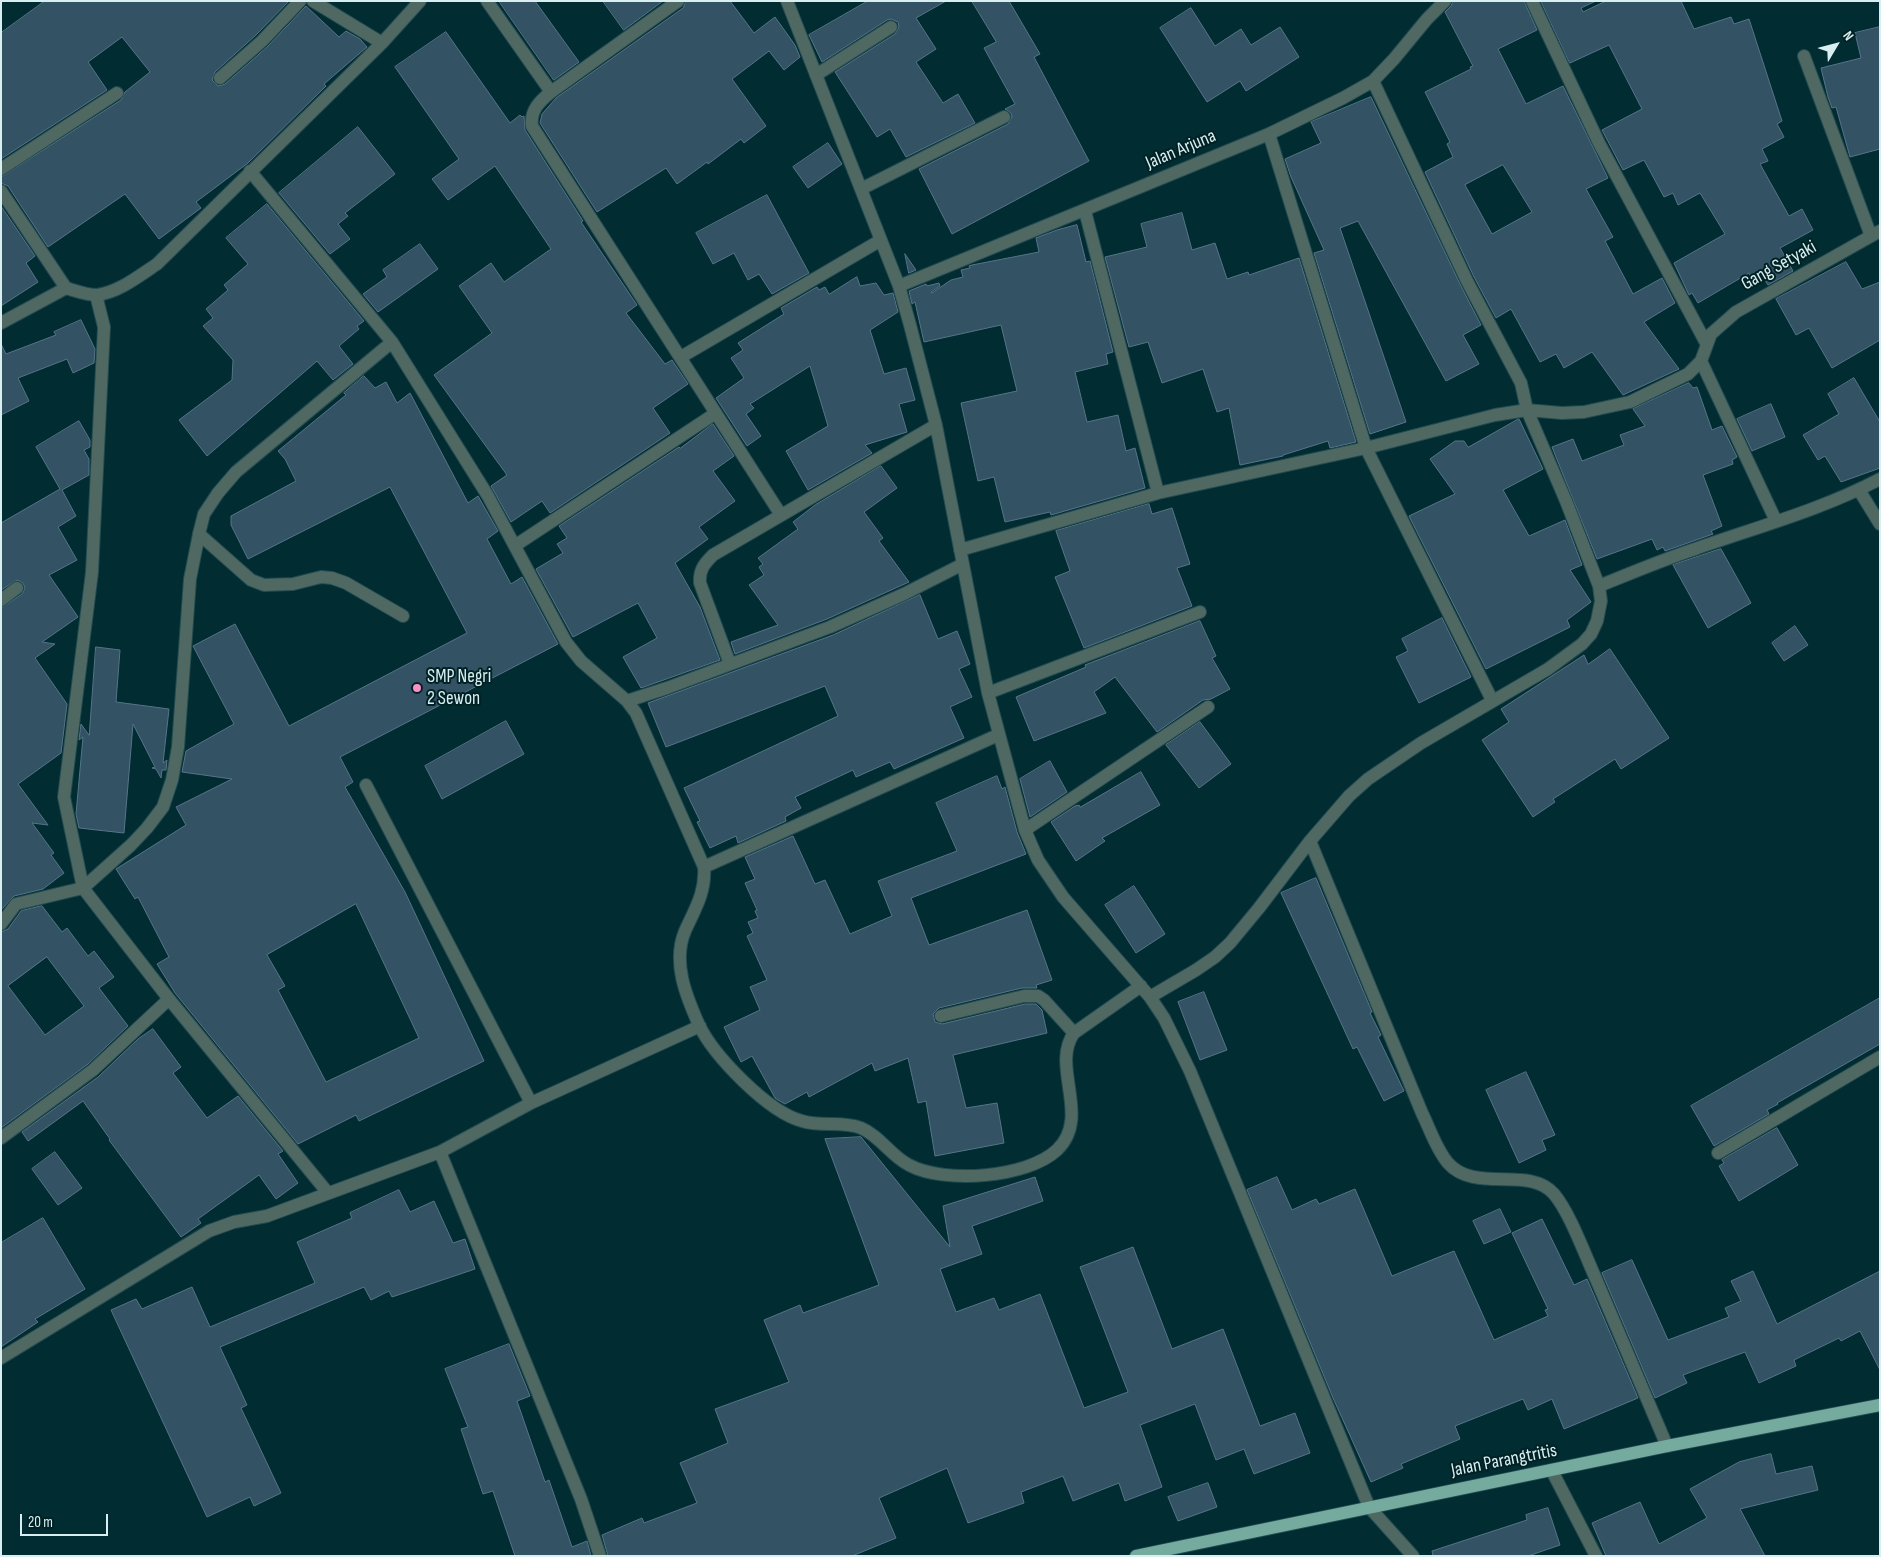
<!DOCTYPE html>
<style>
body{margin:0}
#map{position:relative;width:1881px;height:1557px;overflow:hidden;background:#002c32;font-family:"Sofia Sans Condensed",sans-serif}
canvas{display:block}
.frame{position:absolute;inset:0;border:2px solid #d8eef1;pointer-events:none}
.north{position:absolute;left:1811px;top:20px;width:50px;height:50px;-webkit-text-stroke:4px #012225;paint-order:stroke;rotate:53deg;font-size:14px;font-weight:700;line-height:20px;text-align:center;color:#d8eef1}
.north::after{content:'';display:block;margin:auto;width:18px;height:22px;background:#d8eef1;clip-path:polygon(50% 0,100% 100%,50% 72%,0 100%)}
.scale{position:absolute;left:20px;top:1514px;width:88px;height:22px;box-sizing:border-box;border:2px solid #d8eef1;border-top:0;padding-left:6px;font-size:15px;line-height:18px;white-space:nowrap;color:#d8eef1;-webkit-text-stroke:4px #012225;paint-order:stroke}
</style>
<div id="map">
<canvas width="1881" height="1557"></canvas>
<div class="frame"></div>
<div class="north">N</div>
<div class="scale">20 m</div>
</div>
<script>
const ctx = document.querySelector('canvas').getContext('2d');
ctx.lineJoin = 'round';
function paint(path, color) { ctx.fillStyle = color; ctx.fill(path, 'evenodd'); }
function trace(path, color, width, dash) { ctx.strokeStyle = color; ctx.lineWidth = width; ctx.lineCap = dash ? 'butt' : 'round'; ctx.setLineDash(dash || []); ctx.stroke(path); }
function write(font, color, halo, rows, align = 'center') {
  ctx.font = font + ' "Sofia Sans Condensed",sans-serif'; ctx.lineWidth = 4; ctx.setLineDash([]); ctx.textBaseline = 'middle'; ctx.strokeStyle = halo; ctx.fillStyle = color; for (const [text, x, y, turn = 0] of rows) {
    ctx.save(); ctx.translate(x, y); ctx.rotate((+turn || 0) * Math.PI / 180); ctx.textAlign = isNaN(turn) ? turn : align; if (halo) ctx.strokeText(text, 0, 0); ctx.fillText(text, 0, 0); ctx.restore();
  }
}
const building = new Path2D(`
 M 45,1 L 289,1 L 256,35 L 215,72 L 212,80 L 218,86 L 225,84 L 267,47 L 306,6 L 339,37 L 346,31 L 360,39 L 367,47 L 324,84 L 326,86 L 248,163 L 196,202 L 201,208 L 159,239 L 125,194 L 48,247 L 8,186 L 1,183 L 1,177 L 121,100 L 125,92 L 150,72 L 122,37 L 88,62 L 107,90 L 1,159 L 1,33 Z
 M 499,1 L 535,1 L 579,62 L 554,80 Z
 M 603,1 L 663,1 L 624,30 Z
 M 686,1 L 730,1 L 754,33 L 775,17 L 795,45 L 800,57 L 784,70 L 769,51 L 732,79 L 766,126 L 744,143 L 741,139 L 708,164 L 707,162 L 677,184 L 666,168 L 597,212 L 540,123 L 542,114 L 556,98 L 683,8 Z
 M 868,1 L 946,1 L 916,18 L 936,49 L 916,62 L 943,103 L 958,94 L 975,123 L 906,157 L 890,129 L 877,137 L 835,72 L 895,34 L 899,27 L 898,22 L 891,19 L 887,20 L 822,62 L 809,35 Z
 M 972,1 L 1009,1 L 1040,54 L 1034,57 L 1089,161 L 952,234 L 919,169 L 1008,124 L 1012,117 L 1011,113 L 1005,109 L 1015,104 L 984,48 L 996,42 Z
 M 1453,1 L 1524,1 L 1537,30 L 1498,49 L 1526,104 L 1563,86 L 1608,178 L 1586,189 L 1613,237 L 1605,241 L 1633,294 L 1662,278 L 1675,303 L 1644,322 L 1679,369 L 1623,395 L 1592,352 L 1564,368 L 1556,354 L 1540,362 L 1511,309 L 1496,318 L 1474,277 L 1425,172 L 1453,157 L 1447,144 L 1450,142 L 1425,92 L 1471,69 L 1470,67 L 1473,66 L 1445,12 L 1451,6 ZM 1503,165 L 1532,212 L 1492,234 L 1465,185 Z
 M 1541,1 L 1596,1 L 1581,8 L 1583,12 L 1606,1 L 1681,1 L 1694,29 L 1731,17 L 1734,24 L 1749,19 L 1782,121 L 1777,124 L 1784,137 L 1762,149 L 1768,161 L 1760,164 L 1789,216 L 1802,209 L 1813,230 L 1780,248 L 1793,271 L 1768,285 L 1760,273 L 1751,278 L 1749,273 L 1698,303 L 1692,293 L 1689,295 L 1674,263 L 1725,234 L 1700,193 L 1678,205 L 1673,193 L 1664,197 L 1644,160 L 1623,170 L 1602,130 L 1642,109 L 1609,45 L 1570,63 Z
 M 1191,8 L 1215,46 L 1241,29 L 1251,45 L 1280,27 L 1299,57 L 1246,91 L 1240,81 L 1207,102 L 1160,28 Z
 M 1880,27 L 1880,149 L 1850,157 L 1836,107 L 1832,108 L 1828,97 L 1821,68 L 1861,58 L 1855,33 Z
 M 446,32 L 510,123 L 520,115 L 522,117 L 524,116 L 525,130 L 583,221 L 581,222 L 637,305 L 626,313 L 665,364 L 672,360 L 688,384 L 653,408 L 670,433 L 550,513 L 542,501 L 511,522 L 491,486 L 507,475 L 434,375 L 492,333 L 459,286 L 491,263 L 504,282 L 551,249 L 495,166 L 448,200 L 432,179 L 459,159 L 395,67 Z
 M 1371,97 L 1460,284 L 1481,325 L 1463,335 L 1479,364 L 1446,381 L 1358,221 L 1340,228 L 1406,422 L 1370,434 L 1314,253 L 1324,250 L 1291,177 L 1285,159 L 1321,143 L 1311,122 Z
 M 358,127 L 395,174 L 345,213 L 348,216 L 338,224 L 350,239 L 330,254 L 279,193 Z
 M 828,143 L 842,164 L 808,188 L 793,167 Z
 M 767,195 L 809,273 L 772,294 L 759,274 L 748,280 L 734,253 L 713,264 L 696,233 Z
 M 267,204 L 364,321 L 357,326 L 359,329 L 339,346 L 353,364 L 333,380 L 317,361 L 207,456 L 179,420 L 232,380 L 233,360 L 203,326 L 213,318 L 206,309 L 228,290 L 224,285 L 248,264 L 226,238 Z
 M 1,206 L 35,256 L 26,263 L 38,282 L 1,306 Z
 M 1182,213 L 1192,250 L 1215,243 L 1227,279 L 1248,272 L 1249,275 L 1299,258 L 1356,442 L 1330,448 L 1328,441 L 1283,455 L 1283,456 L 1240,465 L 1229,408 L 1217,412 L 1203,369 L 1162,383 L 1148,342 L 1129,347 L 1105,257 L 1147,247 L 1141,224 Z
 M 1077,225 L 1086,262 L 1090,261 L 1113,352 L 1106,354 L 1108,364 L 1075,372 L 1087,422 L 1118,415 L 1126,451 L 1135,448 L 1145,488 L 1051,515 L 1050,512 L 1005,522 L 994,477 L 978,481 L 961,403 L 1017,391 L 1001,325 L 924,342 L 915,302 L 912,304 L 909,291 L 926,284 L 927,286 L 939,283 L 940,286 L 931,292 L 932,293 L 951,280 L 963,277 L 961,270 L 970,268 L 969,266 L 972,265 L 1039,252 L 1036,238 L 1057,230 Z
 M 420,244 L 438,269 L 378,312 L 363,294 L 387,277 L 383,270 Z
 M 905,254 L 916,270 L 909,273 Z
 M 1846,262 L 1862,289 L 1880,282 L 1880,340 L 1832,368 L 1809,328 L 1796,335 L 1776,299 Z
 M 857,277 L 860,286 L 876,283 L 884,295 L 893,293 L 898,312 L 870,330 L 884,374 L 906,368 L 915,400 L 899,404 L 907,432 L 865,445 L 872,453 L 808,490 L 786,451 L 828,426 L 810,366 L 750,404 L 754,408 L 746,414 L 761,436 L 747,446 L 716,398 L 744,378 L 731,358 L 743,350 L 738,343 L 784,314 L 781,308 L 817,287 L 819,290 L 825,287 L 829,294 Z
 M 81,320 L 95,349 L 94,363 L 73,373 L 67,359 L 18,378 L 29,401 L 1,415 L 1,344 L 6,354 L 56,335 L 54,332 Z
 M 364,376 L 375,388 L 386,382 L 397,403 L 410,393 L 468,503 L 478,496 L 498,531 L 487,539 L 511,584 L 522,577 L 558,644 L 340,757 L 353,782 L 345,787 L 405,892 L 484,1061 L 359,1121 L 356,1115 L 298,1144 L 175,993 L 157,964 L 169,957 L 138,897 L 135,899 L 116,869 L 186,825 L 176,807 L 232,779 L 182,772 L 186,751 L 234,724 L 193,646 L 235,624 L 289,726 L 467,633 L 390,487 L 248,559 L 231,525 L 231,516 L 296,481 L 285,459 L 278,451 L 346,395 L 344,393 ZM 356,904 L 419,1038 L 326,1082 L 278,990 L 285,986 L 267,955 Z
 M 1854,378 L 1880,422 L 1880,468 L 1841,482 L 1825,456 L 1818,460 L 1803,435 L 1839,414 L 1828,394 Z
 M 1689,383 L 1693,388 L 1697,387 L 1712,430 L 1722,426 L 1737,457 L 1732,460 L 1733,464 L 1703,475 L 1722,526 L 1711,531 L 1713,534 L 1665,551 L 1663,547 L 1657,550 L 1652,539 L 1597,559 L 1552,447 L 1573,439 L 1582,461 L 1624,445 L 1620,435 L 1645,426 L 1633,409 Z
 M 1771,404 L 1785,437 L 1752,451 L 1737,419 Z
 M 1519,419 L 1543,469 L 1503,490 L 1529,536 L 1565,520 L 1582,565 L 1570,570 L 1591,602 L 1567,620 L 1570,627 L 1486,669 L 1409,516 L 1455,494 L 1430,459 L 1455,441 L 1464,441 L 1468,447 Z
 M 79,421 L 90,440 L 90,447 L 84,450 L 89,459 L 89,475 L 62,490 L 76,516 L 58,527 L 77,560 L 49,575 L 78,617 L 42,642 L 55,644 L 35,658 L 67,704 L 61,753 L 18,784 L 48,825 L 32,823 L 54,853 L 51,855 L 64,873 L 43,889 L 14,896 L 1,910 L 1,608 L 22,594 L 25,588 L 23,583 L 17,580 L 1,590 L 1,523 L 60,489 L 36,447 Z
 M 713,424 L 734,456 L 713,471 L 735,501 L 699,527 L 708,539 L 675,563 L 700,607 L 720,660 L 641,688 L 623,657 L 657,638 L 638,603 L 573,637 L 536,569 L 563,553 L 557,544 L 567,538 L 559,526 L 679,447 L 680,448 Z
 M 881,466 L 897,488 L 864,512 L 883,538 L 879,541 L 909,582 L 827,619 L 735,654 L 731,642 L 778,625 L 749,585 L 764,575 L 759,567 L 763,564 L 758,558 L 798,529 L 793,522 L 815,505 Z
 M 1149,504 L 1152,514 L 1172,508 L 1190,564 L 1177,568 L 1192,606 L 1084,648 L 1055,577 L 1070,571 L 1056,531 Z
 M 1721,549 L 1751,603 L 1708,628 L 1673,565 Z
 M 920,595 L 938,639 L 957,631 L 970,664 L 959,669 L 972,697 L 950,707 L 964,738 L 894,769 L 890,762 L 856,777 L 853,770 L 795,797 L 801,808 L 785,817 L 786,821 L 738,843 L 736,836 L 710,848 L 697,822 L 700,821 L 684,788 L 838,716 L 825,686 L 666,747 L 648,703 L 833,635 Z
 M 1442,618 L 1471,677 L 1419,703 L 1396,657 L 1408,651 L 1402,639 Z
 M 1200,621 L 1216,656 L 1212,658 L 1230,689 L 1211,699 L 1203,700 L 1157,732 L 1115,677 L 1094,692 L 1106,713 L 1034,741 L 1016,697 L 1086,667 L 1085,665 L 1090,663 Z
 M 1795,626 L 1808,645 L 1784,661 L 1772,643 Z
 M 96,647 L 120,650 L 116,702 L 169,709 L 163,763 L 167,760 L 166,770 L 162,770 L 161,778 L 156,769 L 152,768 L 155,767 L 133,724 L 124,833 L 79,828 L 76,814 L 83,737 L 79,740 L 81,724 L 89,735 Z
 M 1610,649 L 1669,738 L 1621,769 L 1615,759 L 1553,799 L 1555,802 L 1533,817 L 1482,740 L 1509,722 L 1501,709 L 1584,655 L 1588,664 Z
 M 506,721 L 524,754 L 442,799 L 425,766 Z
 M 1200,722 L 1231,764 L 1199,788 L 1166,745 Z
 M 1050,761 L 1067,792 L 1030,817 L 1020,779 Z
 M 1141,772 L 1160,805 L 1102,838 L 1105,841 L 1076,861 L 1051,822 L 1075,806 L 1079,805 L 1080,807 Z
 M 997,776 L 1002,789 L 1005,787 L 1017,832 L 1026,854 L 911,898 L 929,945 L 1027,910 L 1052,980 L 1036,985 L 1037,988 L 1022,988 L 939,1008 L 933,1014 L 935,1022 L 942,1024 L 1025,1004 L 1036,1004 L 1042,1010 L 1047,1033 L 953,1055 L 966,1108 L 997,1103 L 1004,1143 L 935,1156 L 926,1101 L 918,1103 L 908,1058 L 875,1071 L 872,1063 L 809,1097 L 807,1092 L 785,1104 L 778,1100 L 775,1098 L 752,1056 L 741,1062 L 724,1027 L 760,1010 L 750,987 L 767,980 L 747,936 L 753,933 L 748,922 L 758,918 L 755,911 L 757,910 L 745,883 L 755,879 L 745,857 L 793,836 L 815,884 L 825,880 L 850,934 L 892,916 L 878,881 L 957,851 L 936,803 Z
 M 1316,878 L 1372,1012 L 1370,1013 L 1381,1035 L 1378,1037 L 1404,1091 L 1384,1101 L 1357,1047 L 1353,1049 L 1281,893 Z
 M 1134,886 L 1165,934 L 1136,953 L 1105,905 Z
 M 42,906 L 62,932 L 67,928 L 88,956 L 94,951 L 114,977 L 99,988 L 128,1026 L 88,1064 L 1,1128 L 1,932 L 8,929 L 21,911 ZM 47,957 L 84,1006 L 45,1035 L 8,986 Z
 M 1204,992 L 1227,1050 L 1200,1060 L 1178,1002 Z
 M 1880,998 L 1880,1044 L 1777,1103 L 1778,1104 L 1767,1110 L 1769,1114 L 1714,1146 L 1691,1106 Z
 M 153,1029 L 181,1067 L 173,1073 L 207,1118 L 238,1096 L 283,1151 L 278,1154 L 298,1183 L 276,1199 L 259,1175 L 198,1219 L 201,1223 L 181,1237 L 109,1140 L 110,1139 L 83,1101 L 28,1141 L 22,1132 L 98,1077 L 138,1039 Z
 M 1526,1072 L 1555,1135 L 1542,1140 L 1546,1150 L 1519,1163 L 1486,1090 Z
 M 1777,1128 L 1798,1165 L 1739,1201 L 1719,1166 L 1724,1163 L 1722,1160 Z
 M 861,1137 L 950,1247 L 943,1206 L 1035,1177 L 1043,1201 L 972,1226 L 982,1254 L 940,1269 L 956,1312 L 994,1298 L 999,1310 L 1040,1294 L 1084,1408 L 1128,1392 L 1080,1267 L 1133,1247 L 1172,1349 L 1223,1329 L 1260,1426 L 1295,1413 L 1310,1453 L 1254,1474 L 1244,1449 L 1216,1460 L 1195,1404 L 1140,1425 L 1162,1487 L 1125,1501 L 1119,1483 L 1073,1501 L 1063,1476 L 1021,1492 L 1024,1503 L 968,1523 L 947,1468 L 879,1498 L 896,1538 L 852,1556 L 608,1556 L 602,1535 L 642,1518 L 644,1523 L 697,1503 L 680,1463 L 728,1443 L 715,1409 L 789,1382 L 764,1320 L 800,1305 L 803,1313 L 879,1285 L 825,1139 Z
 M 55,1152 L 82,1188 L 58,1205 L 32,1169 Z
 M 1277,1177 L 1292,1210 L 1316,1199 L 1319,1204 L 1355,1189 L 1392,1276 L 1454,1251 L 1494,1340 L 1548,1316 L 1545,1310 L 1548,1309 L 1512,1233 L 1542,1219 L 1574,1285 L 1587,1279 L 1638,1398 L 1564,1429 L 1552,1399 L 1528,1410 L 1523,1399 L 1455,1426 L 1460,1439 L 1401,1464 L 1403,1468 L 1371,1482 L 1333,1398 L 1247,1190 Z
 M 399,1190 L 410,1212 L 434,1201 L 453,1243 L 465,1239 L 475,1269 L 392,1297 L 389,1291 L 371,1300 L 364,1287 L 220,1347 L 247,1405 L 241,1408 L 281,1493 L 254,1506 L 250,1497 L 207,1517 L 111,1310 L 136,1299 L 142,1309 L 192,1287 L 210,1327 L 315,1283 L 297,1242 L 352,1218 L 350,1213 Z
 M 1500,1209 L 1511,1232 L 1484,1244 L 1473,1221 Z
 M 43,1218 L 85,1289 L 35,1319 L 38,1322 L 1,1347 L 1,1243 Z
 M 1632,1260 L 1668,1340 L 1729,1317 L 1725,1308 L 1741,1301 L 1731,1281 L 1753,1271 L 1777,1324 L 1880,1271 L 1880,1370 L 1860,1331 L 1841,1341 L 1839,1338 L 1794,1360 L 1796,1366 L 1759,1383 L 1745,1352 L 1683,1375 L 1687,1383 L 1655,1398 L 1602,1273 Z
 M 509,1344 L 530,1396 L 517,1401 L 545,1482 L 549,1480 L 572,1547 L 587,1541 L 591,1556 L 515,1556 L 493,1491 L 483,1494 L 461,1429 L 468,1427 L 445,1369 Z
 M 1771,1454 L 1776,1474 L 1812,1466 L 1818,1490 L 1740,1509 L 1765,1556 L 1606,1556 L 1592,1523 L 1640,1502 L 1659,1544 L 1707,1518 L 1690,1489 L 1739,1462 Z
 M 1208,1483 L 1217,1507 L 1178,1521 L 1168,1497 Z
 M 1548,1508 L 1560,1545 L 1528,1556 L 1433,1556 L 1432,1551 L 1527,1520 L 1526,1515 Z`);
paint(building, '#335264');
trace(building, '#557588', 1);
const service = new Path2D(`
 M 816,75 L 891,27
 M 199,534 L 251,580 L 264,585 L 293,584 L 321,577 L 332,578 L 346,583 L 403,616`);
const minor = new Path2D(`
 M 313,1 L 382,43
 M 487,1 L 551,92
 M 678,1 L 551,92 C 540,101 530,110 532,126 L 781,515
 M 787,1 L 899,286 L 910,325 L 936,425 L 988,693 L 1025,830 L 1038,860 L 1063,897 L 1150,997 L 1164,1018 L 1190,1071 L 1369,1507 L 1413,1556
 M 1532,1 L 1599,143 L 1706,343
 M 1804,56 L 1871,236
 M 220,78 L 262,41 L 300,1
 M 1269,134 L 1366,448 L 1492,700
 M 1,169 L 117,93
 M 250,171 L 392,342 L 488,496 L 566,642 L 581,661 L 627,701 L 636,713 L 704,867 C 706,892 695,909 685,931 C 672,962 686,996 699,1025 C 714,1056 768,1112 802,1121 C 821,1127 843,1121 861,1128 C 880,1136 891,1156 909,1165 C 944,1184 1027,1178 1057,1150 C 1092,1117 1050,1066 1074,1033 L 1141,986
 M 861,189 L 1004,117
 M 1,191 L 66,288 C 76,291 87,295 97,295 C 119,292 139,276 157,264 L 382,43 L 420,1
 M 1085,211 L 1158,493
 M 899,286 L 1269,134 L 1343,98 L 1373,81 L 1394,59 L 1427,19 L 1445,1
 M 96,295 L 104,327 L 92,572 L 64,797 L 83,888 L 169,999 L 328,1193
 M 1,323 L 66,288
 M 681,357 L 881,240
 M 1701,361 L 1776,521
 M 1859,490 L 1880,524
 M 516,545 L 716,413
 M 960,550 L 1158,493 L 1366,448 L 1495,415 L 1527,410 L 1562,413 L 1584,412 L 1630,402 L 1688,374 L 1701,361 L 1711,334 L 1736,312 L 1880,231
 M 1599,586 C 1631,573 1662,560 1695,549 C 1757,527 1821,510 1880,479
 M 1,600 L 17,588
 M 730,664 L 700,583 C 699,570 704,564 713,555 L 936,425
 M 988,693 L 1200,612
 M 627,701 L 667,688 L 830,627 L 904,594 L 963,564
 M 366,785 L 531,1103
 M 1025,830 L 1208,707
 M 1310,841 L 1422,1113 C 1430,1129 1436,1149 1448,1163 C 1475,1194 1529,1165 1554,1194 C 1570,1213 1585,1255 1596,1279 C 1619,1334 1643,1390 1667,1446
 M 704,867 L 998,735
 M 1,924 L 16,904 L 83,888 L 131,845 L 147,828 L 163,807 L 172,780 L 178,747 L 190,579 L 199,534 L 204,514 L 218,493 L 236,472 L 392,342
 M 1150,997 L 1196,970 L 1215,957 L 1230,943 L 1259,908 L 1310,841 L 1349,796 L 1368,779 L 1421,743 L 1548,669 L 1582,644 L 1591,634 L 1597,621 L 1601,601 L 1599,586 L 1566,501 L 1527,410 L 1521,383 L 1467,281 L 1373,81
 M 941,1016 L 1024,996 L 1038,996 L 1044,1000 L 1074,1033
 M 1,1138 L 93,1070 L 169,999
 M 440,1152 L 581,1499 L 600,1556
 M 1718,1153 L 1880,1057
 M 1,1358 L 209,1231 L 234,1222 L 267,1216 L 440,1152 L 531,1103 L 700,1026`);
const tertiary = new Path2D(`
 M 1552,1471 L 1596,1556`);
const primary = new Path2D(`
 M 1136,1556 L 1667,1446 L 1880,1405`);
trace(service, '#234b51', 14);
trace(minor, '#234b51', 14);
trace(tertiary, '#234b51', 14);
trace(primary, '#234b51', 14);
trace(service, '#4f6962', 12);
trace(minor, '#4f6962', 12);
trace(tertiary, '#4f6962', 12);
trace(primary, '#74ab9e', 12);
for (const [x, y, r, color] of [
 [417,688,5,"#fc8fc3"]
]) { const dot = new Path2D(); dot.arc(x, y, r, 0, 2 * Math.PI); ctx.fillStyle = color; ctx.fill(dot); trace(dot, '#012225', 2); }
write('19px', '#d8eef1', '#012225', [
 ["Jalan Arjuna",1181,150,-23],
 ["Gang Setyaki",1779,266,-29],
 ["Jalan Parangtritis",1504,1461,-11]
]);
write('19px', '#d8eef1', '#012225', [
 ["SMP Negri",427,677],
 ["2 Sewon",427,699]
], 'left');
</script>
